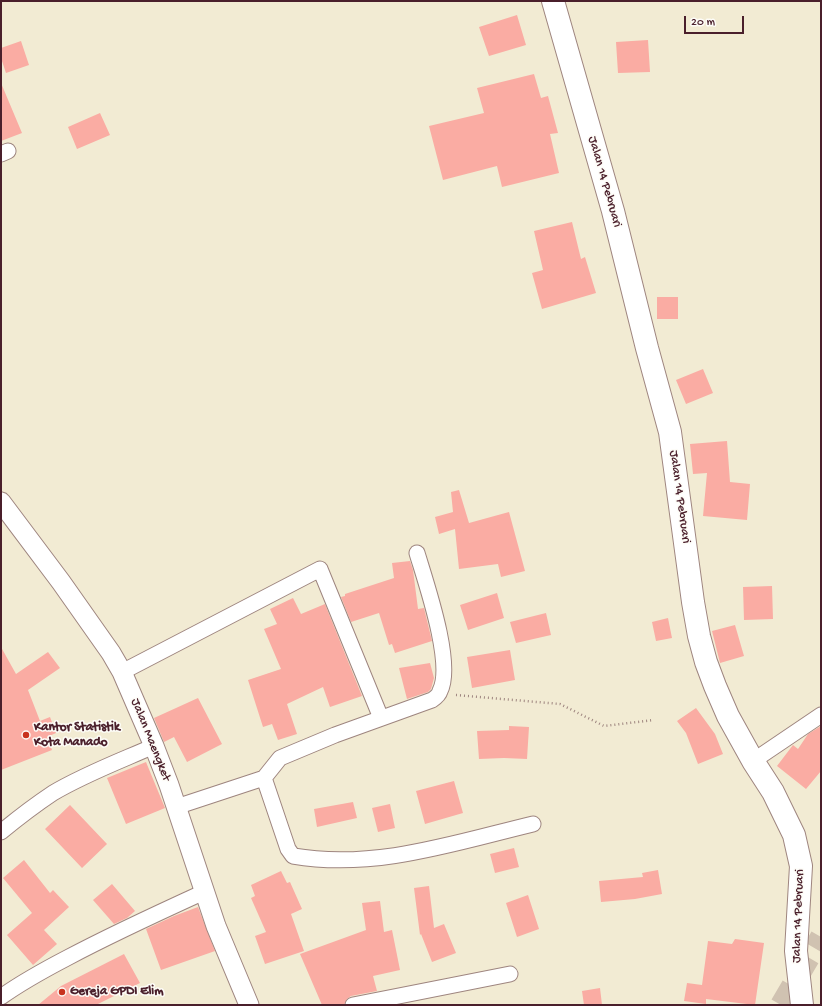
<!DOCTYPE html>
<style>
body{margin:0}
#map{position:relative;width:822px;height:1006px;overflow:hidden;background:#f2ebd3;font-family:"Gochi Hand",sans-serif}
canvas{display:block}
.frame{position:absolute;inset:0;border:2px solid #4a1f2b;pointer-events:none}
.scale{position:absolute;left:684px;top:16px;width:60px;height:18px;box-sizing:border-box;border:2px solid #4a1f2b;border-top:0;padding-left:5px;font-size:12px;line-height:14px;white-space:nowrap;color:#4a1f2b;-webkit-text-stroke:3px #fdfcf7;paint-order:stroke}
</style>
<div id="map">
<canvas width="822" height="1006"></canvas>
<div class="frame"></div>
<div class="scale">20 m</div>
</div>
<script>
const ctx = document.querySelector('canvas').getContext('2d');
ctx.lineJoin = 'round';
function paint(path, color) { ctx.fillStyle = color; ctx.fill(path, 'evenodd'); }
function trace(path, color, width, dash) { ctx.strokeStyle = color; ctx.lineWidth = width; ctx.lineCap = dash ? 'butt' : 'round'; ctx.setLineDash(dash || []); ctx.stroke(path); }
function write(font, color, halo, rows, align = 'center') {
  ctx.font = font + ' "Gochi Hand",sans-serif'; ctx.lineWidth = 3; ctx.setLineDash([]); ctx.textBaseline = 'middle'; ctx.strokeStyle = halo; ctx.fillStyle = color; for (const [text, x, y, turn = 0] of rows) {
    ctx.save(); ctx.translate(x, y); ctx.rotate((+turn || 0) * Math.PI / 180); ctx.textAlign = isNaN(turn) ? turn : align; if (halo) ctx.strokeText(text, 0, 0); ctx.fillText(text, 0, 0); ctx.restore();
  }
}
paint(new Path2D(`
 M 517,15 L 526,45 L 489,56 L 479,27 Z
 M 648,40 L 650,72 L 618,73 L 616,42 Z
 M 21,41 L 29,65 L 6,73 L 1,58 L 1,48 Z
 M 534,74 L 541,98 L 548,96 L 558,133 L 550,134 L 559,173 L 502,187 L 497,166 L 443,180 L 429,126 L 484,113 L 477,88 Z
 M 1,83 L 22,133 L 1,141 Z
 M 100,113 L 110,135 L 77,149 L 68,127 Z
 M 572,222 L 581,259 L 585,257 L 596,293 L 542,309 L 532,273 L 543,270 L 534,231 Z
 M 657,297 L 678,297 L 678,319 L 657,319 Z
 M 703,369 L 713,393 L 686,404 L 676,380 Z
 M 727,441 L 730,482 L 750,484 L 747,520 L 703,516 L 707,473 L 693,474 L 690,444 Z
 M 459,490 L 469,523 L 509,512 L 525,571 L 501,577 L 498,564 L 459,569 L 455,529 L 439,534 L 435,517 L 453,512 L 451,492 Z
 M 410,561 L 413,570 L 418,609 L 424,608 L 432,641 L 395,653 L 392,644 L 389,645 L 379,613 L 351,622 L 341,597 L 345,596 L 345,594 L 394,578 L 392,563 Z
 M 772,586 L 773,619 L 744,620 L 743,587 Z
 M 497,593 L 504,618 L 468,630 L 460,605 Z
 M 293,598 L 301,614 L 325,604 L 362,696 L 330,707 L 323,687 L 287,704 L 297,734 L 278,740 L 272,724 L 263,727 L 248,680 L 281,669 L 264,629 L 277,624 L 270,609 Z
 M 546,613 L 551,635 L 516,643 L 510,622 Z
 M 668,618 L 672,638 L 656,641 L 652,622 Z
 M 735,625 L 744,656 L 720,663 L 712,631 Z
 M 1,647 L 16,674 L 48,652 L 60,668 L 28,690 L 40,721 L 50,717 L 56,733 L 47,737 L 52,750 L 1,770 Z
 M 510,650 L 515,680 L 472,688 L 467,657 Z
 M 430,663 L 434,678 L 431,689 L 428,692 L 407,699 L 399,668 Z
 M 198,698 L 222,744 L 187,762 L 174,737 L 164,742 L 154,718 Z
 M 696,708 L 715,734 L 723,754 L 698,764 L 686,733 L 677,721 Z
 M 509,726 L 529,727 L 527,759 L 504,758 L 479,759 L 477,731 L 509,730 Z
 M 821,726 L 821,771 L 806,789 L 777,766 L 793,745 L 798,749 L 808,734 Z
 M 146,762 L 165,808 L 126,824 L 107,778 Z
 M 454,781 L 463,813 L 425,824 L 416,791 Z
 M 353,802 L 357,818 L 317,827 L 314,809 Z
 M 390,804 L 395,828 L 378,832 L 372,808 Z
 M 70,805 L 107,844 L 82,868 L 45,829 Z
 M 514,848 L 519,867 L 495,873 L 490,854 Z
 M 24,860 L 50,893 L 53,890 L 69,907 L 44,930 L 57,944 L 33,965 L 7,935 L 32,913 L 3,878 Z
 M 658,870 L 662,894 L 635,899 L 601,902 L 599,881 L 643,877 L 642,873 Z
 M 281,871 L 287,883 L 290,882 L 302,909 L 291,914 L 304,951 L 265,964 L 255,936 L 266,932 L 251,898 L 255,896 L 251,885 Z
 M 112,884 L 135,911 L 127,918 L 114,924 L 93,900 Z
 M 429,886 L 434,928 L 444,924 L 456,953 L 432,962 L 421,934 L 420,935 L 414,888 Z
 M 528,895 L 539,929 L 517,937 L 506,903 Z
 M 380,901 L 384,932 L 392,930 L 400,970 L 373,976 L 377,991 L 351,996 L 347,999 L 344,1005 L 322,1005 L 300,954 L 366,930 L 362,903 Z
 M 198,907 L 215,951 L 161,970 L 146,929 L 174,916 Z
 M 735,939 L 764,943 L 755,1005 L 706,999 L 706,1004 L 684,1001 L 687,983 L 702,985 L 708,941 L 732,944 Z
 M 124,954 L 140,983 L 96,1005 L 38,1005 L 61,986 Z
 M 600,988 L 602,1005 L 584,1005 L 582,991 Z`), '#faaca3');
trace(new Path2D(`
 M 781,1005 L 821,937`), '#d0c2b1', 22, [22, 11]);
const minor = new Path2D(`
 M 1,154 L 8,151
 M 122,672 L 320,569 L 381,718
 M 753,761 L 821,715
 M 264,778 L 288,849 L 293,856 C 375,870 454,843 533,824
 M 176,807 L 264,778 L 280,758 L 335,735 L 432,700 C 435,698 439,695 440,691 C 454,664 426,583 417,553
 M 1,832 C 18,818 35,805 53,793 C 85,774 120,761 154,746
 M 1,997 C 22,982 44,970 67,958 C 112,934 158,913 204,892
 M 353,1005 L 510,974`);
const tertiary = new Path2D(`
 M 1,502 L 61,582 L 111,653 L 122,672 L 154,746 L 169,785 L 216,926 L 249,1005`);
const secondary = new Path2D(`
 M 553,1 L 613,211 L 647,348 L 670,432 L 693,602 L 699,636 L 706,662 L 715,686 L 728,716 L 753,761 L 773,792 L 794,835 L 801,866 L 796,951 L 802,1005`);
trace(minor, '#9e857f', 17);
trace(tertiary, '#9e857f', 21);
trace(secondary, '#9e857f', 24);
trace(new Path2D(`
 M 456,695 L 560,704 L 604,726 L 654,720`), '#9e857f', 2.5, [1, 3]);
trace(minor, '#fff', 15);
trace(tertiary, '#fff', 19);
trace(secondary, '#fff', 22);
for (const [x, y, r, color] of [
 [26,735,4,"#c8321e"],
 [62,992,4,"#c8321e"]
]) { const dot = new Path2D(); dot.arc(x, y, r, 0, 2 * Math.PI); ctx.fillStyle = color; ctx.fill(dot); trace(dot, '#fdfcf7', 1.5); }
write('13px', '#4a1f2b', '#fdfcf7', [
 ["Jalan 14 Pebruari",604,182,74],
 ["Jalan 14 Pebruari",679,497,82],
 ["Jalan Maengket",150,740,68],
 ["Jalan 14 Pebruari",799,916,-88]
]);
write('bold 13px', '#4a1f2b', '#fdfcf7', [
 ["Kantor Statistik",34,728],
 ["Kota Manado",34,743],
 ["Gereja GPDI Elim",70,992]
], 'left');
</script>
